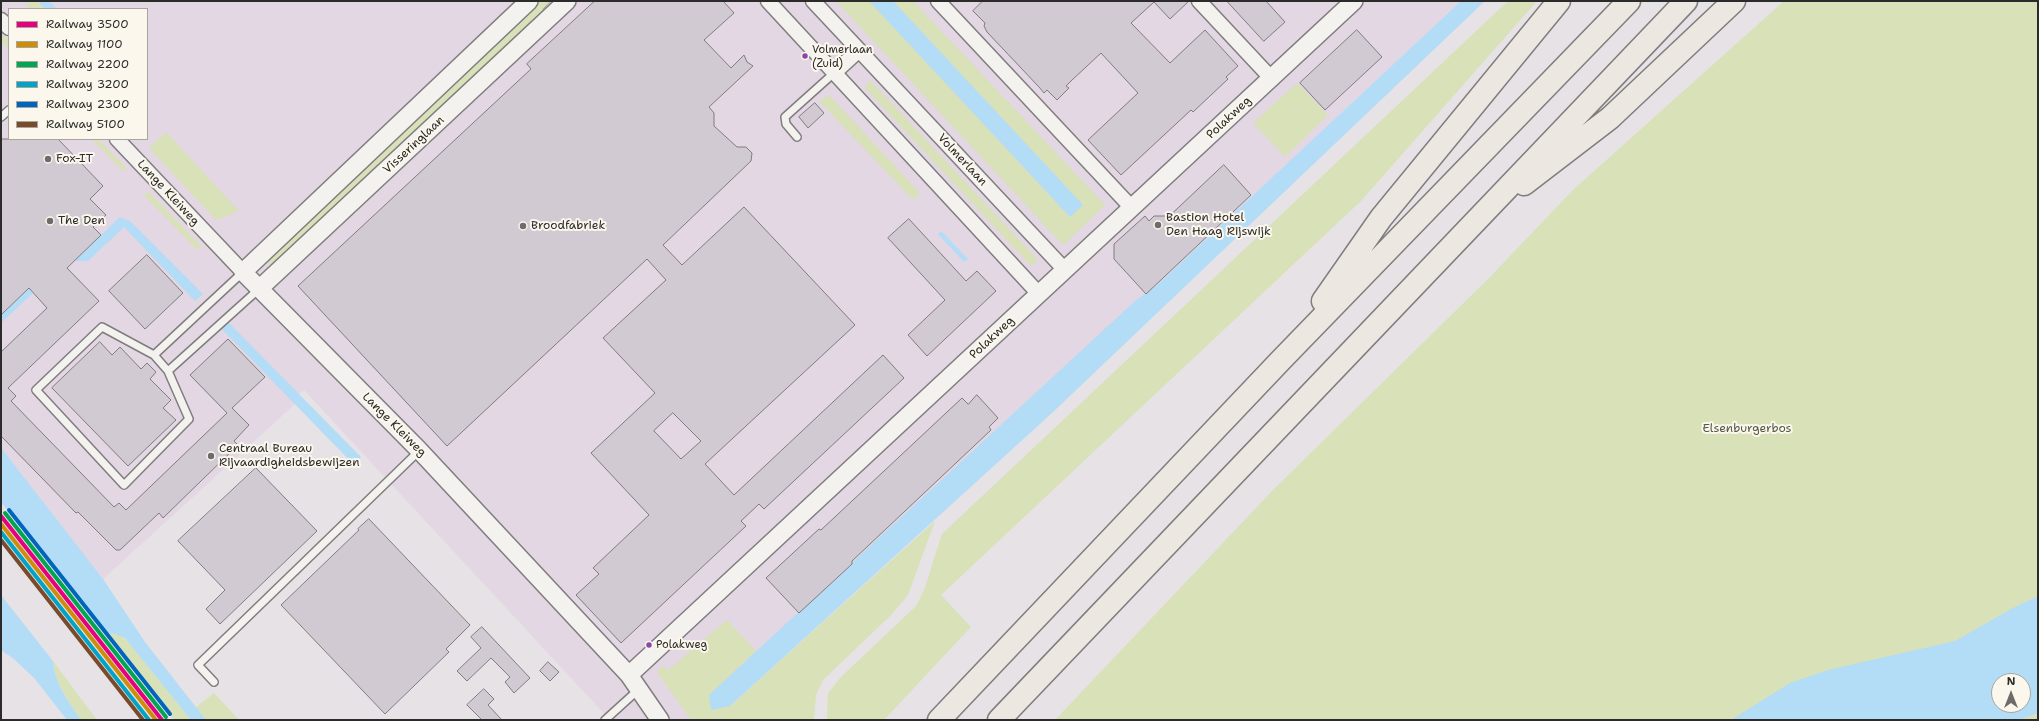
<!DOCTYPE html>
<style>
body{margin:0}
#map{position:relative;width:2039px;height:721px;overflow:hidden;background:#e7e2e5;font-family:"Shantell Sans",sans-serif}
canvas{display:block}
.frame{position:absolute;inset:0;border:2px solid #2b2b2b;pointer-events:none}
.legend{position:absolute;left:8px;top:8px;width:140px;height:132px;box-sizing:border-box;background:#fbf7ec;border:1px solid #a8a59f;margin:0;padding:5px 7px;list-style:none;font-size:12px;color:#2b2b2b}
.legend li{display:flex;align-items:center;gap:8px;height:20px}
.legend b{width:20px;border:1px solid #a8a59f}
.north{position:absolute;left:1991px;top:673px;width:40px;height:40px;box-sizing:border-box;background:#fbf7ec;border:1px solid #a8a59f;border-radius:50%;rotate:0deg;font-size:11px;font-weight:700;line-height:16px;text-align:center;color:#2b2b2b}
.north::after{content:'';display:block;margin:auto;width:14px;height:18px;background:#6d6b6c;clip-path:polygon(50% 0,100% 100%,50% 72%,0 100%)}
</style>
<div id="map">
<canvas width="2039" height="721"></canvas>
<div class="frame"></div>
<ul class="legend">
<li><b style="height:5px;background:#e5007d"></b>Railway 3500</li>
<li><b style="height:5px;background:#ce8d09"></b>Railway 1100</li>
<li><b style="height:5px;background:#00a651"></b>Railway 2200</li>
<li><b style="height:5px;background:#02a3c6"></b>Railway 3200</li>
<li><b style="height:5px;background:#0065bd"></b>Railway 2300</li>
<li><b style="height:5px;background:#7a4b2a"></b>Railway 5100</li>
</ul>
<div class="north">N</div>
</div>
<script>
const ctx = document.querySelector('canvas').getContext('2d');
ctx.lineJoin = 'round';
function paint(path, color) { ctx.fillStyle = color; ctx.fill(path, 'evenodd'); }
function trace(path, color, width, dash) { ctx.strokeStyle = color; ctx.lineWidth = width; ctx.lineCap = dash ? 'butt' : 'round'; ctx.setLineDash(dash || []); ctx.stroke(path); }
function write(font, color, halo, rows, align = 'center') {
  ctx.font = font + ' "Shantell Sans",sans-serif'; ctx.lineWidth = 4; ctx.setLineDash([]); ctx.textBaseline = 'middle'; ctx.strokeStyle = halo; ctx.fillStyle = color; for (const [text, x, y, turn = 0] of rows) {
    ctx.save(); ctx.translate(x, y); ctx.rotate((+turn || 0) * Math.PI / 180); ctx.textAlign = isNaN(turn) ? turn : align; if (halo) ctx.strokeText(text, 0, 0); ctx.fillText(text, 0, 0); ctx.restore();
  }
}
paint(new Path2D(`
 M 1,1 L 1461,1 L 692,720 L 610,720 L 304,390 L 292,400 L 295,404 L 103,579 L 102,577 L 1,460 ZM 9,9 L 147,9 L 147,139 L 9,139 Z`), '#e2d7e2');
paint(new Path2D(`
 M 23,1 L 38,1 L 45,9 L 31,9 Z
 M 533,1 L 554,1 L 271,265 L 261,255 Z
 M 836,1 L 869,1 L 1070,217 L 1083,205 L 893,1 L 913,1 L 1105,205 L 1063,245 Z
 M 1508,1 L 1537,1 L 1361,201 L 941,595 L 971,627 L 884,720 L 827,720 L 828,693 L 841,677 L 916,606 L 924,590 L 942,534 Z
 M 1784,1 L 2038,1 L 2038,720 L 1055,720 L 1273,490 L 1490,277 L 1574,189 ZM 1999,681 L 2023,681 L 2023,705 L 1999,705 Z
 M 1,33 L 9,41 L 9,49 L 1,41 Z
 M 870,80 L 1038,260 L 1031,266 L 865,88 Z
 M 1297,83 L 1328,115 L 1285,157 L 1253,123 Z
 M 829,95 L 920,193 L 913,200 L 819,101 Z
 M 166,132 L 239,211 L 216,220 L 149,148 Z
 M 91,139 L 98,139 L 127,168 L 123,171 Z
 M 148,191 L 201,246 L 197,250 L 144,195 Z
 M 935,521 L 908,595 L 891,615 L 823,680 L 816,695 L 814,720 L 691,720 L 657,672 L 663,665 L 667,671 L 727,620 L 756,651 L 709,695 L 730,706 Z
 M 104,633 L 120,635 L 132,645 L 191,720 L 174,720 Z
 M 53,661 L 97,720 L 81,720 C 69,702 54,683 53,661 Z
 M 214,693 L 239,720 L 196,720 L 190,712 Z`), '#d9e1b9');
paint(new Path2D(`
 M 38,1 L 49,1 L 57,9 L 45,9 Z
 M 869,1 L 893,1 L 1083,205 L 1070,217 Z
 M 1461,1 L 1485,1 L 1052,413 L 730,706 L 711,710 L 709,695 L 1135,301 L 1156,286 Z
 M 120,217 L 130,221 L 203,294 L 195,301 L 124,227 L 88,261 L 74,261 Z
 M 941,231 L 968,259 L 964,262 L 938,234 Z
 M 29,288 L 33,293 L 1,323 L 1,315 Z
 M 227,321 L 361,457 L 353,464 L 220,327 Z
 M 1,448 L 103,579 L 145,642 L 206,720 L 191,720 L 125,638 L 115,634 L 104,633 L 1,502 Z
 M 1,595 L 53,661 C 54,683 69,702 81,720 L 67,720 L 35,679 L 14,659 L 1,650 Z
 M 2038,596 L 2038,713 L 2019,720 L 1731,720 L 1790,683 L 1828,670 L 1955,641 L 2011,609 ZM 1999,681 L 2023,681 L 2023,705 L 1999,705 Z`), '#b3dcf6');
const building = new Path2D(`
 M 595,1 L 723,1 L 734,13 L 704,40 L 731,68 L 744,55 L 747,62 L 753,66 L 709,107 L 714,113 L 714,126 L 737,147 L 746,147 L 752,153 L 751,161 L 663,245 L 682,265 L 744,207 L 855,325 L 705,464 L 734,495 L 883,355 L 904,378 L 764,509 L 759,504 L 741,521 L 746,526 L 621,643 L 576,595 L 599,574 L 593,568 L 649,515 L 591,453 L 655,393 L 603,338 L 666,280 L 647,259 L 447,446 L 298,286 L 531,69 L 527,64 ZM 673,413 L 701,441 L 681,459 L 654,431 Z
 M 983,1 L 1189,1 L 1170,19 L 1154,2 L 1131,23 L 1170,63 L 1205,30 L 1238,66 L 1226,77 L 1228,79 L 1193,112 L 1191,110 L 1121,175 L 1088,140 L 1138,93 L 1101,53 L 1071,81 L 1066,86 L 1069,88 L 1057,100 L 1047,90 L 1044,93 L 1039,87 L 987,32 L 984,26 L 985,23 L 973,11 Z
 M 1227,1 L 1266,1 L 1285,22 L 1264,41 Z
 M 1357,30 L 1382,57 L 1325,110 L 1300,83 Z
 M 815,103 L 824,113 L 808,128 L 799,117 Z
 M 1,139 L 58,139 L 103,186 L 90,199 L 106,215 L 93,227 L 101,235 L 67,268 L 99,301 L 8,388 L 16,396 L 11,401 L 114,507 L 119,503 L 126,510 L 227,413 L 190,375 L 228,339 L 265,377 L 232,408 L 249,425 L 234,441 L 238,445 L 163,518 L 159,513 L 120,550 L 116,550 L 78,512 L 76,513 L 1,436 L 1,352 L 47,308 L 29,288 L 1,315 Z
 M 1224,165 L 1251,195 L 1146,294 L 1114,259 L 1114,244 L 1145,216 L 1149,221 L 1154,216 L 1169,216 Z
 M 909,219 L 966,281 L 977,271 L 996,291 L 927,356 L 908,335 L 945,300 L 888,238 Z
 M 147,255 L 183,293 L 145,329 L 109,291 Z
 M 100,342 L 112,355 L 120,347 L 141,369 L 147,363 L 156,372 L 150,379 L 171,400 L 163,408 L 176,420 L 128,466 L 52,388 Z
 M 977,395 L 998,418 L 989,427 L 991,430 L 852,561 L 852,564 L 799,613 L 766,578 L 819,529 L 821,530 L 962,398 L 968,404 Z
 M 256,468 L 317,531 L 220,624 L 206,609 L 225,590 L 178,541 Z
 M 369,519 L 470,625 L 446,649 L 449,652 L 385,714 L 281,605 L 359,530 L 358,529 Z
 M 482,627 L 530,678 L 514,693 L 505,682 L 510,677 L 491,658 L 467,681 L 457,671 L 481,648 L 471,637 Z
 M 548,662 L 559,672 L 550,681 L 540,671 Z
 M 484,689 L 494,699 L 488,705 L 502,720 L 482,720 L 467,705 Z`);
paint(building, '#d1cad3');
trace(building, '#807d7f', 1);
const service = new Path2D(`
 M 1,117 L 9,110
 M 797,137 L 786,124 L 785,117 L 834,73
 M 102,327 L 154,355 L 168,371 L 189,419 L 124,485 L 36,390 Z
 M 154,355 L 243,272
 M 168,371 L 259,289
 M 214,682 L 198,665 L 419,451
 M 605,720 L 638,690`);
const minor = new Path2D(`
 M 768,1 L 1039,294
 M 813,1 L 1065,270
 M 938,1 L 1132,208
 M 1199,1 L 1272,79
 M 1,20 L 9,28
 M 834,73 L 859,50
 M 117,139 L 243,272`);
const tertiary = new Path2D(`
 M 529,1 L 243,272 L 419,450 L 629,675 L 660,720
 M 259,289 L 567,1
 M 629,675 L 1354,1`);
const motorway = new Path2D(`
 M 1524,184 L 1610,118 L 1734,1
 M 1323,301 L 1381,218 L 1559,1
 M 939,720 L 1282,359 L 1629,1
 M 999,720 L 1686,1`);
trace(service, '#807d7f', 10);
trace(minor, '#807d7f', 17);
trace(tertiary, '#807d7f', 20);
trace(motorway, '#807d7f', 25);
trace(service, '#f4f2ef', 7);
trace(minor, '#f4f2ef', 14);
trace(tertiary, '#f4f2ef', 17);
trace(motorway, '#ece7e0', 22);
trace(new Path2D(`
 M 543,9 L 551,1`), '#afadac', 1);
trace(new Path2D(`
 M 1,516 L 162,720`), '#e5007d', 4);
trace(new Path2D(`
 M 1,524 L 156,720`), '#ce8d09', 4);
trace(new Path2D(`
 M 5,513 L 166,717`), '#00a651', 4);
trace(new Path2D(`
 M 1,532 L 149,720`), '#02a3c6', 4);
trace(new Path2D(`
 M 9,510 L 170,714`), '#0065bd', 4);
trace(new Path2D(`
 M 1,540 L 143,720`), '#7a4b2a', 4);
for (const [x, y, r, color] of [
 [805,56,3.5,"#8e44ad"],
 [48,159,4,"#6d6b6c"],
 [50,221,4,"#6d6b6c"],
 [1158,225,4,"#6d6b6c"],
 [523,226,4,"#6d6b6c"],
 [211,456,4,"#6d6b6c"],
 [649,645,3.5,"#8e44ad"]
]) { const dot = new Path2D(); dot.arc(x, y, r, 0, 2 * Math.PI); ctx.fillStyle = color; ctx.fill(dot); trace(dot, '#fbf7ec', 1.5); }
write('11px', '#2b2b2b', '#fbf7ec', [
 ["Volmerlaan",812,50],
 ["(Zuid)",812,64],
 ["Polakweg",656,645]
], 'left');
write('12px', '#2b2b2b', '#fbf7ec', [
 ["Polakweg",1229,118,-43],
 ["Visseringlaan",414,145,-43],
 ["Volmerlaan",962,160,47],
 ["Lange Kleiweg",168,193,47],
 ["Polakweg",992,338,-43],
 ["Lange Kleiweg",394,425,45]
]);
write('12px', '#2b2b2b', '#fbf7ec', [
 ["Fox-IT",56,159],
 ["Bastion Hotel",1166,218],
 ["Den Haag Rijswijk",1166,232],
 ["The Den",58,221],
 ["Broodfabriek",531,226],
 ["Centraal Bureau",219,449],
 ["Rijvaardigheidsbewijzen",219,463]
], 'left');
write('12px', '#545846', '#fbf7ec', [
 ["Elsenburgerbos",1747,429]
]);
</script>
